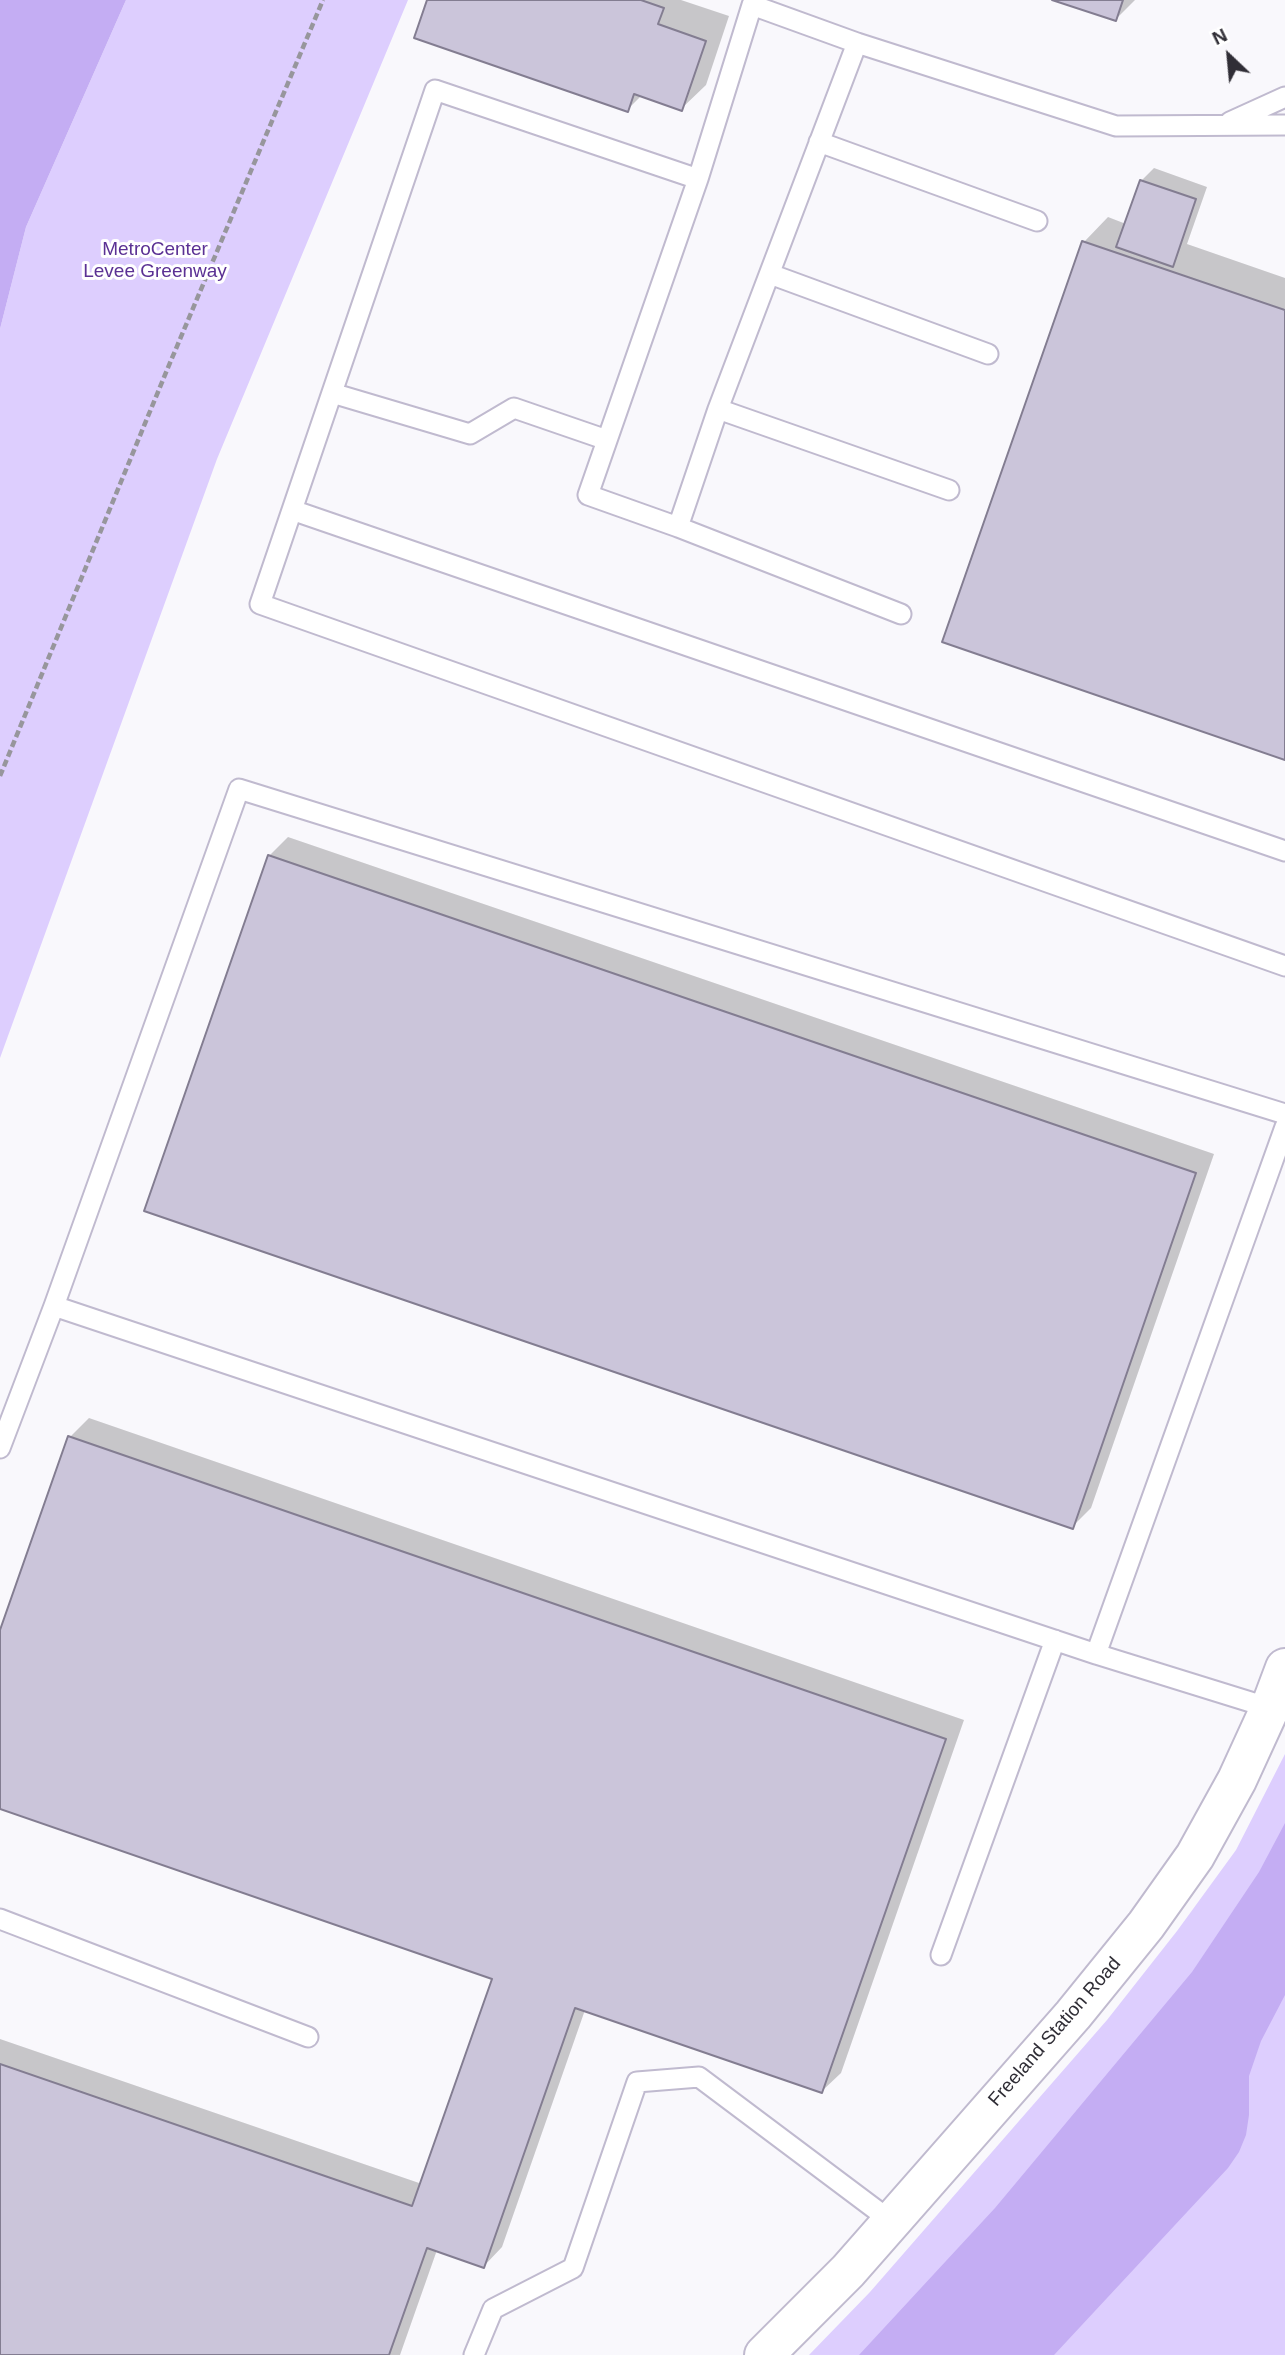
<!DOCTYPE html>
<style>
body{margin:0}
#map{position:relative;width:1285px;height:2355px;overflow:hidden;background:#f9f8fc;font-family:Arial,sans-serif}
canvas{display:block}
.north{position:absolute;left:1194px;top:21px;width:70px;height:70px;-webkit-text-stroke:5px #fff;paint-order:stroke;rotate:334deg;font-size:19px;font-weight:700;line-height:28px;text-align:center;color:#302e36}
.north::after{content:'';display:block;margin:auto;width:24px;height:32px;background:#302e36;clip-path:polygon(50% 0,100% 100%,50% 72%,0 100%)}
</style>
<div id="map">
<canvas width="1285" height="2355"></canvas>
<div class="north">N</div>
</div>
<script>
const ctx = document.querySelector('canvas').getContext('2d');
ctx.lineJoin = 'round';
function paint(path, color) { ctx.fillStyle = color; ctx.fill(path, 'evenodd'); }
function trace(path, color, width, dash) { ctx.strokeStyle = color; ctx.lineWidth = width; ctx.lineCap = dash ? 'butt' : 'round'; ctx.setLineDash(dash || []); ctx.stroke(path); }
function write(font, color, halo, rows, align = 'center') {
  ctx.font = font + ' Arial,sans-serif'; ctx.lineWidth = 6; ctx.setLineDash([]); ctx.textBaseline = 'middle'; ctx.strokeStyle = halo; ctx.fillStyle = color; for (const [text, x, y, turn = 0] of rows) {
    ctx.save(); ctx.translate(x, y); ctx.rotate((+turn || 0) * Math.PI / 180); ctx.textAlign = isNaN(turn) ? turn : align; if (halo) ctx.strokeText(text, 0, 0); ctx.fillText(text, 0, 0); ctx.restore();
  }
}
paint(new Path2D(`
 M 126,0 L 408,0 L 217,459 L 0,1058 L 0,329 L 26,227 Z
 M 1285,1754 L 1285,2355 L 809,2355 L 870,2292 L 1107,2020 L 1177,1931 L 1236,1850 Z`), '#ddcefe');
paint(new Path2D(`
 M 0,0 L 126,0 L 26,227 L 0,329 Z
 M 1285,1823 L 1285,1995 L 1261,2041 L 1249,2076 L 1249,2115 L 1246,2135 L 1239,2152 L 1228,2168 L 1054,2355 L 859,2355 L 995,2208 L 1192,1972 L 1259,1872 Z`), '#c4adf3');
paint(new Path2D(`
 M 429,0 L 681,0 L 729,16 L 706,85 L 681,109 L 642,95 L 627,110 Z
 M 1058,0 L 1135,0 L 1116,19 Z
 M 1154,168 L 1207,187 L 1187,244 L 1285,278 L 1285,758 L 1084,242 L 1108,217 L 1126,224 L 1141,181 Z
 M 288,837 L 1214,1154 L 1091,1508 L 1072,1527 L 269,856 Z
 M 89,1418 L 964,1720 L 841,2073 L 822,2091 L 585,2010 L 502,2247 L 484,2266 L 437,2250 L 400,2355 L 0,2355 L 0,2039 L 422,2184 L 494,1978 L 0,1808 L 0,1636 L 70,1437 Z`), '#0003');
const building = new Path2D(`
 M 427,0 L 641,0 L 664,8 L 658,24 L 706,41 L 682,111 L 634,94 L 628,112 L 414,38 Z
 M 1052,0 L 1123,0 L 1116,21 Z
 M 1140,180 L 1196,199 L 1173,267 L 1116,247 Z
 M 1082,241 L 1285,310 L 1285,760 L 942,642 Z
 M 268,855 L 1196,1173 L 1073,1529 L 144,1211 Z
 M 68,1436 L 946,1739 L 822,2093 L 575,2008 L 484,2268 L 427,2248 L 389,2355 L 0,2355 L 0,2064 L 412,2206 L 492,1979 L 0,1809 L 0,1630 Z`);
paint(building, '#cbc5da');
trace(building, '#837d91', 2);
const service = new Path2D(`
 M 1230,122 L 1285,97
 M 1285,125 L 1116,126 L 857,43 L 752,5 L 698,179 L 435,90 L 260,604 L 1285,966
 M 819,142 L 1037,221
 M 698,179 L 588,495 L 678,527 L 718,409 L 857,43
 M 770,274 L 988,354
 M 332,393 L 470,434 L 514,408 L 607,440
 M 718,409 L 949,490
 M 292,510 L 1285,851
 M 678,527 L 901,614
 M 54,1306 L 1096,1654
 M 0,1448 L 54,1306 L 239,789 L 1285,1114
 M 1270,1708 L 1096,1654 L 1285,1127
 M 0,1919 L 308,2037
 M 941,1955 L 1055,1640
 M 474,2355 L 493,2309 L 573,2268 L 637,2082 L 699,2077 L 891,2221`);
const minor = new Path2D(`
 M 764,2355 L 848,2271 L 1073,2015 L 1146,1925 L 1195,1856 L 1237,1780 L 1270,1708 L 1285,1668`);
trace(service, '#c0bacf', 23);
trace(minor, '#c0bacf', 42);
trace(new Path2D(`
 M 0,776 L 167,370 L 323,0`), '#97969c', 4.5, [7, 3.5]);
trace(service, '#fff', 19);
trace(minor, '#fff', 38);
write('19px', '#5b3194', '#fff', [
 ["MetroCenter",155,250],
 ["Levee Greenway",155,272]
]);
write('19px', '#302e36', '#fff', [
 ["Freeland Station Road",1055,2032,-49]
]);
</script>
